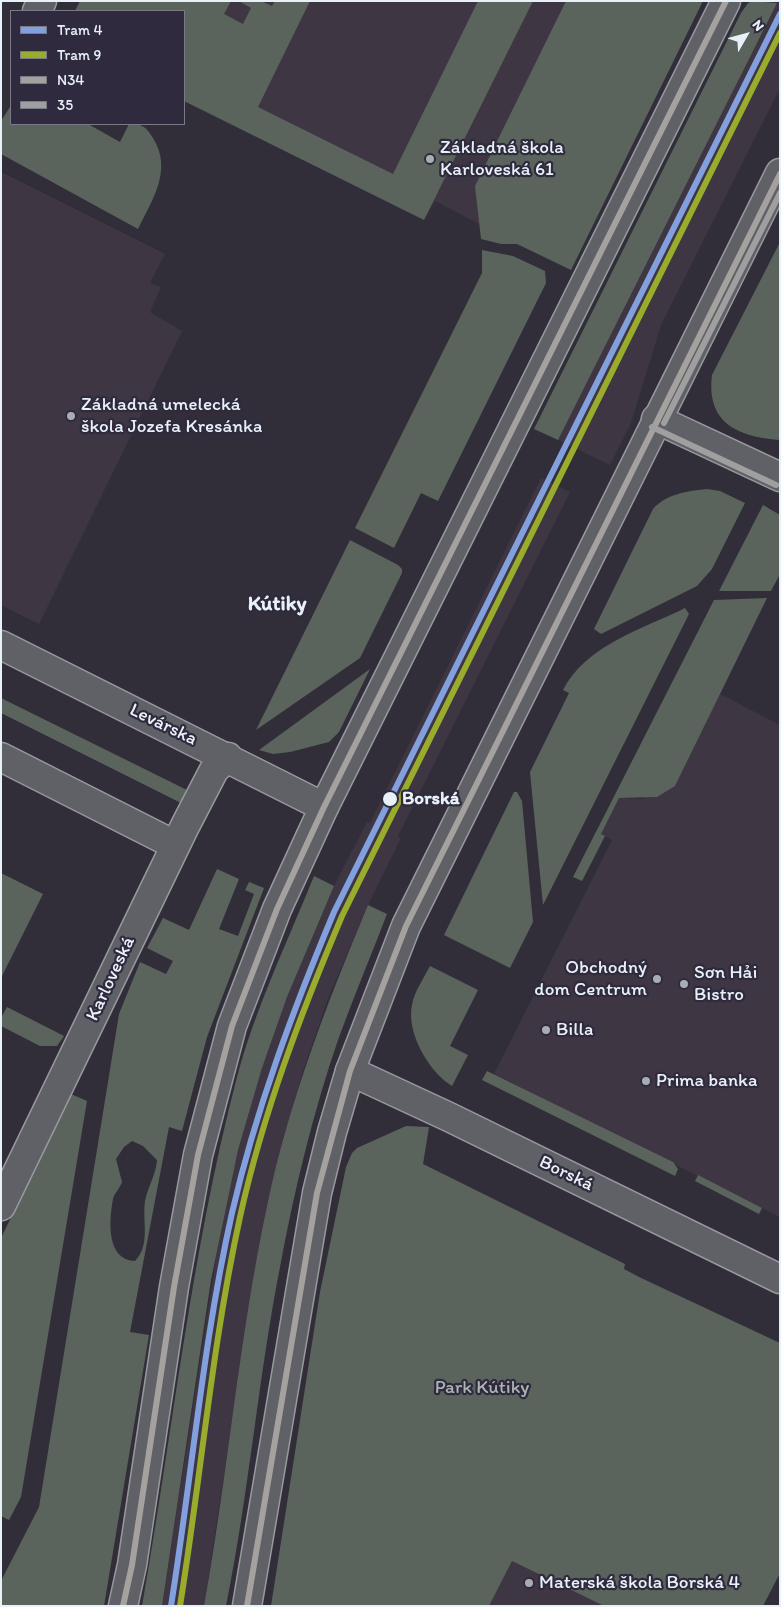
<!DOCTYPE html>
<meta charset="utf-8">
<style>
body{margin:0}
#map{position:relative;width:781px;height:1607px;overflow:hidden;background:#312e39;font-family:Itim,sans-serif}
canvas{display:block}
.frame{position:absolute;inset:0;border:2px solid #e8f1f8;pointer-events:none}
.legend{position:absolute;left:10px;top:10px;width:175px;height:115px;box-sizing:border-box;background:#2f2a3d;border:1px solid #797a88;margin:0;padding:6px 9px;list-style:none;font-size:15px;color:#e8f1f8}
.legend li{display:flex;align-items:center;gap:10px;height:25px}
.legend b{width:25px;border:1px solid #797a88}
.north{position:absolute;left:721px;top:10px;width:50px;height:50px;-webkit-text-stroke:4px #2f2a3d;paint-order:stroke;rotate:52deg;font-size:14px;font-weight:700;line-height:20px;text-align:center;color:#e8f1f8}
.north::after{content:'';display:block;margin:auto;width:18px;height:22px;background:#e8f1f8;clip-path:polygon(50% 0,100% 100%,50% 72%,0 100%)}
</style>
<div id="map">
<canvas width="781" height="1607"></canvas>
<div class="frame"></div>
<ul class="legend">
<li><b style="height:6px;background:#83a0de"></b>Tram 4</li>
<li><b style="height:6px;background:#99ac2c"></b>Tram 9</li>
<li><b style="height:6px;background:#a4a19f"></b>N34</li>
<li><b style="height:6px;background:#9f9f9f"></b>35</li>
</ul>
<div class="north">N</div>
</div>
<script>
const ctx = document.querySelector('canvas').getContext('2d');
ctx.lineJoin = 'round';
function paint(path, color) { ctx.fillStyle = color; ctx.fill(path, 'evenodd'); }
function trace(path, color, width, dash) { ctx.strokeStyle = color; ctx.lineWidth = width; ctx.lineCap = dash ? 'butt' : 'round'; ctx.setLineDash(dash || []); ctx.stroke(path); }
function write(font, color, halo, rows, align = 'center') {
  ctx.font = font + ' Itim,sans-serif'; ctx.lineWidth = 4.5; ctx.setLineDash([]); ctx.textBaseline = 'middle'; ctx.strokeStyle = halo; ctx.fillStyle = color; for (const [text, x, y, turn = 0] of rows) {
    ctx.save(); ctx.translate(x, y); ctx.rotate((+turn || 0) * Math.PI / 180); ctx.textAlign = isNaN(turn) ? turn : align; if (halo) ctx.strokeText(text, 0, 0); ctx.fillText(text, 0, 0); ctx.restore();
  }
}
paint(new Path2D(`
 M 80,1 L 636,1 L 481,225 L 435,201 L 424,220 L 184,101 L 184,11 L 75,11 Z
 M 780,2 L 780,88 L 661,325 L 631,423 L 610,465 L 558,440 L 774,6 Z
 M 1,172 L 165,254 L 150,283 L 161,287 L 150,312 L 182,331 L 39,624 L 1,605 Z
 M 541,478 L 570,492 L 398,836 L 401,838 L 368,905 L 329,996 L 302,1074 L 267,1205 L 254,1277 L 204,1606 L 162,1606 L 222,1220 L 238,1150 L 262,1068 L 287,997 L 334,886 L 367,822 L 370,823 Z
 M 720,694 L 780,725 L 780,1217 L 494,1074 L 612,840 L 601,834 L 619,798 L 642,799 L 675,786 Z
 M 512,1561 L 604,1606 L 489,1606 Z`), '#3f3643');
paint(new Path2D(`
 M 80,1 L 231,1 L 224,14 L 243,24 L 251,8 L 239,1 L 261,1 L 272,6 L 275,1 L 310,1 L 258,107 L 393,174 L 478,1 L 533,1 L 424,220 L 184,101 L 184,11 L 75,11 Z
 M 566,1 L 703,1 L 571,270 L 517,244 L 501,244 L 481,239 L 475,186 Z
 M 752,1 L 777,3 L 558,440 L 534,429 L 741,13 L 748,3 Z
 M 10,107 L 11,124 L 88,124 L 120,142 L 129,124 C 143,124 146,127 153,138 C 173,170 152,200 138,229 L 1,154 L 1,121 Z
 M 780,242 L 780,440 C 738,437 706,423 712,375 Z
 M 482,250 L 513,256 L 545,271 L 546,283 L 438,501 L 421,493 L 394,548 L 355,528 L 482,273 Z
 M 707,489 L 720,491 L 745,503 L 712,569 L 697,586 L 601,634 L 594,629 L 653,509 C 666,494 688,491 707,489 Z
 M 763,505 L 780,515 L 780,574 L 771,591 L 719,591 Z
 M 350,540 L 398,565 L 402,569 L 402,573 L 360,658 L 256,730 Z
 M 767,598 L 675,786 L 657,797 L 619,798 L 601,834 L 605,836 L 582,881 L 573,877 L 714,600 Z
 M 685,608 L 689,614 L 543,905 L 530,772 L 569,693 L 563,690 C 586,645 643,629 685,608 Z
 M 370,669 L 339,732 L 329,742 L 290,752 L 273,754 L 259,750 Z
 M 1,698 L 187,790 L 181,803 L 1,713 Z
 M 514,792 L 517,792 L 522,801 L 533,922 L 510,968 L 444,935 Z
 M 217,869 L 239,879 L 219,929 L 238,936 L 254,894 L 245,890 L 249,882 L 264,888 L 207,1037 L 182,1131 L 169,1127 L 130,1332 L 149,1335 L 104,1606 L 1,1606 L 1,1581 L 39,1507 L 119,1014 L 140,962 L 166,974 L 173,961 L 147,948 L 163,918 L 189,930 ZM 132,1141 L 143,1146 L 157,1160 C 156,1175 148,1186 145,1201 C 142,1222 151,1244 135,1261 C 106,1260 109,1221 113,1199 C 114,1194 120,1188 122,1182 L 116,1159 L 124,1147 Z
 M 1,873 L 43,894 L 1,978 Z
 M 314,876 L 334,886 L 287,997 L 262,1068 L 238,1150 L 211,1280 L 162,1606 L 142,1606 C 173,1431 191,1253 236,1081 C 254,1011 287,943 314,876 Z
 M 368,905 L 387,914 C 371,956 353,998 338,1040 C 313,1113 294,1191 280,1267 C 258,1379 249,1493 226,1606 L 204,1606 C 228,1473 239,1338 267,1206 C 289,1101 327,1003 368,905 Z
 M 430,966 L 478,990 L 450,1046 L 468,1055 L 452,1086 C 429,1072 406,1033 412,1005 C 414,992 424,978 430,966 Z
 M 7,1007 L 64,1036 L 57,1046 L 40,1046 L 1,1026 L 1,1018 Z
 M 487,1071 L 673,1162 L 678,1169 L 675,1176 L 482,1080 Z
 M 71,1094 L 87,1101 L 21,1497 L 9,1520 L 1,1516 L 1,1238 Z
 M 406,1126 L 429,1127 L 423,1164 L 625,1264 L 624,1269 L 639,1277 L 780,1343 L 780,1573 L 763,1606 L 604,1606 L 512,1561 L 489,1606 L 271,1606 L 320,1292 L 346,1167 L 352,1153 L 357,1148 Z
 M 698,1175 L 762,1208 L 759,1214 L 695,1181 Z`), '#5a645c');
const minor = new Path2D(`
 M 37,11 L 42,1
 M 656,419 L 780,477
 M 1,645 L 324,807
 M 1,757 L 175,845
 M 350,1071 L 449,1117 L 780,1279
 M 1,1206 L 185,826 L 214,770 L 228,757`);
const major = new Path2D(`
 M 123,1606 L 132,1565 L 174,1287 L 198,1155 L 232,1026 L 277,909 L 324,807 L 726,1
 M 247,1606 L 317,1193 L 332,1132 L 350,1071 L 406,926 L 780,173`);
trace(minor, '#98999f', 31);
trace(major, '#98999f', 31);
trace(minor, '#606067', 28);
trace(major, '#606067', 28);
trace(new Path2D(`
 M 123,1606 L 132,1565 L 174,1287 L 198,1155 L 232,1026 L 277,909 L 324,807 L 726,1
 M 247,1606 L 317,1193 L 350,1071 L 406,926 L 780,174`), '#a4a19f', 6);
trace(new Path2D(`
 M 664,423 L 780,193
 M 652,427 L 776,485`), '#9f9f9f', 6);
trace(new Path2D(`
 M 171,1606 C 192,1475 203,1342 232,1213 C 256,1109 293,1010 334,912 L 780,14`), '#83a0de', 6);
trace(new Path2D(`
 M 180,1606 C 201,1476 212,1345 240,1217 C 263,1113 301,1013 342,916 L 780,33`), '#99ac2c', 6);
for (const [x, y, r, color] of [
 [430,159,5,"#a8adb5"],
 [71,416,5,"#a8adb5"],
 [390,799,8,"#e8f1f8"],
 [657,979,5,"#a8adb5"],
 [684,984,5,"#a8adb5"],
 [546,1030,5,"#a8adb5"],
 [646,1081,5,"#a8adb5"],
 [529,1583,5,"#a8adb5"]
]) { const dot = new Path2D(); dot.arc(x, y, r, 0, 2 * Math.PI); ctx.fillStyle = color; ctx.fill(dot); trace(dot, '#2f2a3d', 2); }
write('19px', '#e8f1f8', '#2f2a3d', [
 ["Základná škola",440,148],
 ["Karloveská 61",440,170],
 ["Základná umelecká",81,405],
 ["škola Jozefa Kresánka",81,427],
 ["Obchodný",647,968,"right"],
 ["dom Centrum",647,990,"right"],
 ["Sơn Hải",694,973],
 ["Bistro",694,995],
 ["Billa",556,1030],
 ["Prima banka",656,1081],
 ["Materská škola Borská 4",539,1583]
], 'left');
write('19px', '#e8f1f8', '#2f2a3d', [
 ["Levárska",163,725,26],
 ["Karloveská",111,979,-65],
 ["Borská",566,1174,26]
]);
write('bold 19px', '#e8f1f8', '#2f2a3d', [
 ["Borská",402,799]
], 'left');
write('19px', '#abb5b4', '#2f2a3d', [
 ["Park Kútiky",482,1388]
]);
write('bold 21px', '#e8f1f8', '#2f2a3d', [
 ["Kútiky",277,605]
]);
</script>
